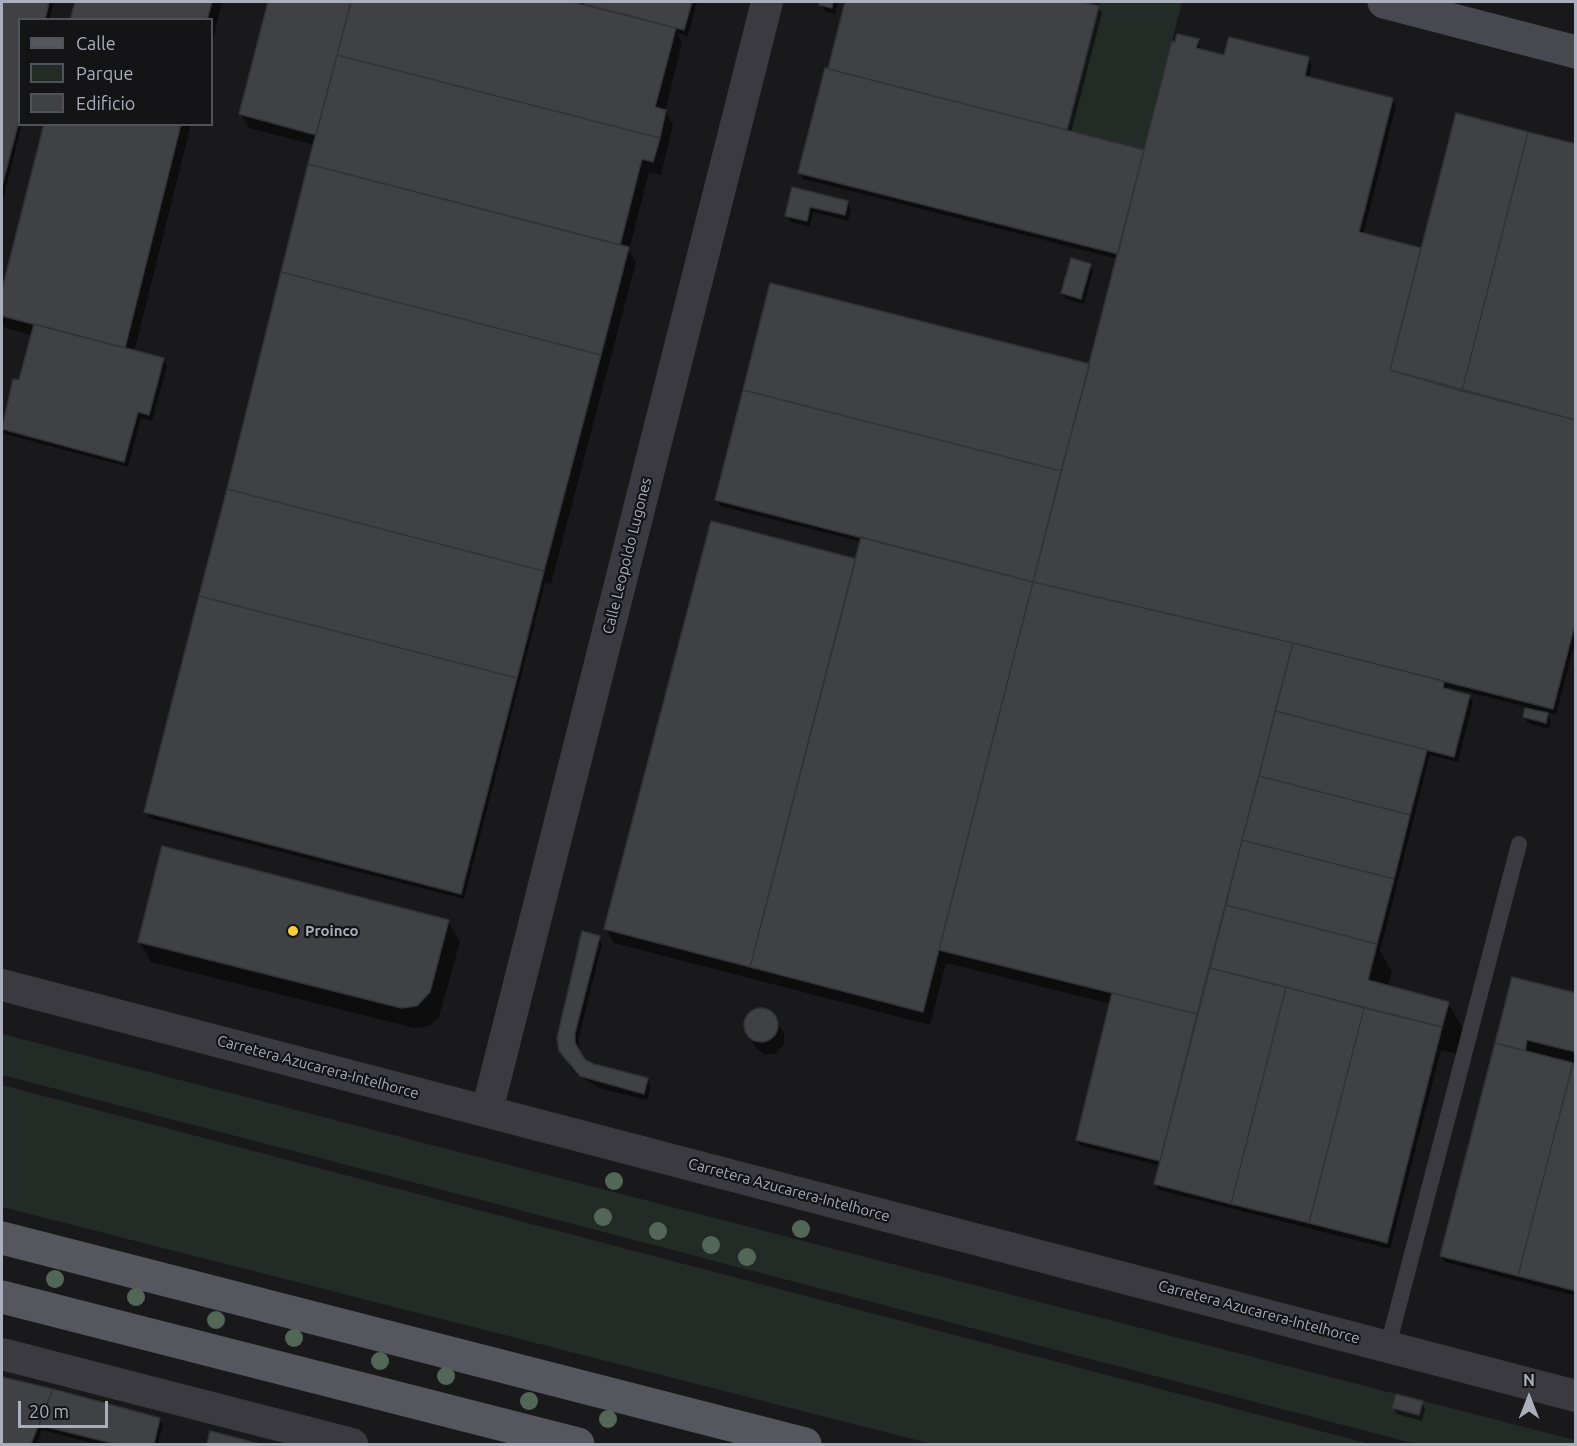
<!DOCTYPE html>
<style>
body{margin:0}
#map{position:relative;width:1577px;height:1446px;overflow:hidden;background:#19191b;font-family:Ubuntu,sans-serif}
canvas{display:block}
.frame{position:absolute;inset:0;border:3px solid #abaebb;pointer-events:none}
.legend{position:absolute;left:18px;top:18px;width:195px;height:108px;box-sizing:border-box;background:#141416;border:2px solid #505258;margin:0;padding:8px 10px;list-style:none;font-size:18px;color:#abaebb}
.legend li{display:flex;align-items:center;gap:12px;height:30px}
.legend b{width:30px;border:2px solid #505258}
.north{position:absolute;left:1499px;top:1368px;width:60px;height:60px;-webkit-text-stroke:4px #141416;paint-order:stroke;rotate:0deg;font-size:16px;font-weight:700;line-height:24px;text-align:center;color:#abaebb}
.north::after{content:'';display:block;margin:auto;width:21px;height:27px;background:#abaebb;clip-path:polygon(50% 0,100% 100%,50% 72%,0 100%)}
.scale{position:absolute;left:18px;top:1401px;width:90px;height:27px;box-sizing:border-box;border:3px solid #abaebb;border-top:0;padding-left:8px;font-size:18px;line-height:21px;white-space:nowrap;color:#abaebb;-webkit-text-stroke:4px #141416;paint-order:stroke}
</style>
<div id="map">
<canvas width="1577" height="1446"></canvas>
<div class="frame"></div>
<ul class="legend">
<li><b style="height:8px;background:#56565f"></b>Calle</li>
<li><b style="height:16px;background:#222b25"></b>Parque</li>
<li><b style="height:16px;background:#404145"></b>Edificio</li>
</ul>
<div class="north">N</div>
<div class="scale">20 m</div>
</div>
<script>
const ctx = document.querySelector('canvas').getContext('2d');
ctx.lineJoin = 'round';
function paint(path, color) { ctx.fillStyle = color; ctx.fill(path, 'evenodd'); }
function trace(path, color, width, dash) { ctx.strokeStyle = color; ctx.lineWidth = width; ctx.lineCap = dash ? 'butt' : 'round'; ctx.setLineDash(dash || []); ctx.stroke(path); }
function write(font, color, halo, rows, align = 'center') {
  ctx.font = font + ' Ubuntu,sans-serif'; ctx.lineWidth = 4.5; ctx.setLineDash([]); ctx.textBaseline = 'middle'; ctx.strokeStyle = halo; ctx.fillStyle = color; for (const [text, x, y, turn = 0] of rows) {
    ctx.save(); ctx.translate(x, y); ctx.rotate((+turn || 0) * Math.PI / 180); ctx.textAlign = isNaN(turn) ? turn : align; if (halo) ctx.strokeText(text, 0, 0); ctx.fillText(text, 0, 0); ctx.restore();
  }
}
paint(new Path2D(`
 M 1100,2 L 1182,2 L 1144,150 L 1067,130 Z
 M 2,1034 L 1396,1394 L 1392,1408 L 1419,1415 L 1423,1401 L 1575,1440 L 1575,1444 L 1416,1444 L 2,1075 Z
 M 2,1085 L 1370,1444 L 932,1444 L 2,1207 Z`), '#222b25');
paint(new Path2D(`
 M 2,2 L 54,2 L 49,20 L 20,20 L 20,124 L 22,124 L 2,204 Z
 M 76,2 L 222,2 L 212,44 L 212,20 L 72,20 Z
 M 270,2 L 697,2 L 688,36 L 677,33 L 682,43 L 665,111 L 673,125 L 661,175 L 649,172 L 629,251 L 636,262 L 551,584 L 545,583 L 464,899 L 149,818 L 146,812 L 315,145 L 249,128 L 241,114 Z
 M 821,2 L 838,2 L 835,14 L 824,11 Z
 M 847,2 L 1076,2 L 1098,7 L 1102,13 L 1071,133 L 1145,151 L 1198,40 L 1200,50 L 1225,57 L 1308,59 L 1312,65 L 1309,78 L 1392,99 L 1396,106 L 1363,235 L 1420,250 L 1422,252 L 1576,145 L 1576,638 L 1556,715 L 1546,712 L 1551,721 L 1549,729 L 1528,723 L 1524,717 L 1527,707 L 1448,687 L 1447,690 L 1469,696 L 1473,702 L 1458,762 L 1430,755 L 1380,951 L 1392,972 L 1388,987 L 1448,1003 L 1464,1030 L 1458,1054 L 1441,1050 L 1390,1249 L 1159,1190 L 1156,1183 L 1161,1166 L 1081,1146 L 1077,1140 L 1111,1004 L 946,963 L 930,1025 L 614,943 L 606,929 L 857,561 L 862,542 L 720,506 L 717,500 L 1091,366 L 1118,259 L 803,179 L 800,173 Z
 M 45,124 L 191,124 L 134,352 L 163,360 L 167,366 L 152,421 L 141,418 L 128,467 L 5,434 L 2,429 L 14,381 L 20,382 L 32,335 L 5,328 L 2,322 L 2,296 Z
 M 793,189 L 847,202 L 851,208 L 848,221 L 813,212 L 810,227 L 791,222 L 787,216 Z
 M 1090,265 L 1093,271 L 1084,304 L 1066,299 L 1062,293 Z
 M 448,921 L 460,942 L 439,1017 L 429,1026 L 414,1028 L 151,962 L 139,941 Z
 M 599,937 L 602,944 L 578,1040 L 581,1056 L 594,1066 L 647,1079 L 651,1086 L 647,1100 L 599,1088 L 575,1073 L 560,1051 Z
 M 1513,979 L 1576,995 L 1576,1296 L 1445,1262 L 1441,1256 Z
 M 763,1009 L 770,1012 L 784,1033 L 784,1044 L 775,1054 L 765,1055 L 756,1048 L 748,1033 L 745,1023 L 753,1011 Z
 M 2,1379 L 159,1419 L 163,1425 L 158,1444 L 96,1444 L 42,1430 L 37,1444 L 2,1444 Z
 M 1422,1402 L 1425,1409 L 1422,1421 L 1397,1414 L 1393,1408 Z
 M 211,1433 L 255,1444 L 208,1444 Z`), '#0007');
const building = new Path2D(`
 M 2,2 L 49,2 L 45,20 L 20,20 L 20,117 L 2,186 Z
 M 75,2 L 212,2 L 207,20 L 70,20 Z
 M 268,2 L 351,2 L 316,135 L 239,114 Z
 M 351,2 L 573,2 L 676,28 L 655,107 L 666,110 L 660,138 L 337,55 Z
 M 585,2 L 692,2 L 684,30 L 584,4 Z
 M 819,2 L 833,2 L 832,8 L 819,5 Z
 M 845,2 L 1082,2 L 1099,6 L 1067,130 L 828,69 Z
 M 1177,34 L 1199,39 L 1196,48 L 1224,55 L 1229,37 L 1309,57 L 1305,76 L 1393,98 L 1359,232 L 1421,248 L 1390,370 L 1576,420 L 1576,620 L 1553,709 L 1293,643 L 1033,582 L 1172,41 L 1175,42 Z
 M 337,55 L 660,138 L 653,162 L 642,159 L 620,245 L 308,164 Z
 M 825,68 L 1144,150 L 1118,254 L 798,173 Z
 M 1456,113 L 1528,132 L 1462,391 L 1390,370 Z
 M 44,124 L 181,124 L 125,348 L 2,316 L 2,290 Z
 M 1528,132 L 1576,144 L 1576,420 L 1462,391 Z
 M 308,164 L 629,247 L 601,355 L 281,272 Z
 M 792,187 L 848,201 L 845,215 L 810,207 L 807,221 L 785,216 Z
 M 1071,258 L 1091,264 L 1081,299 L 1061,293 Z
 M 281,272 L 601,355 L 544,571 L 227,489 Z
 M 770,283 L 1090,364 L 1061,471 L 743,390 Z
 M 34,324 L 164,358 L 149,415 L 138,412 L 124,462 L 2,429 L 13,379 L 19,380 Z
 M 743,390 L 1061,471 L 1033,582 L 715,500 Z
 M 227,489 L 544,571 L 517,678 L 199,596 Z
 M 711,521 L 856,559 L 750,967 L 604,929 Z
 M 861,537 L 1033,582 L 923,1012 L 750,967 Z
 M 1033,582 L 1293,643 L 1197,1014 L 939,950 Z
 M 199,596 L 517,678 L 461,894 L 144,812 Z
 M 1293,643 L 1444,681 L 1443,688 L 1470,695 L 1454,757 L 1275,711 Z
 M 1525,708 L 1548,713 L 1546,723 L 1523,717 Z
 M 1275,711 L 1427,750 L 1410,815 L 1259,776 Z
 M 1259,776 L 1410,815 L 1394,879 L 1242,840 Z
 M 1242,840 L 1394,879 L 1377,944 L 1226,905 Z
 M 162,846 L 449,920 L 430,992 L 417,1006 L 401,1008 L 138,942 Z
 M 1226,905 L 1377,944 L 1368,980 L 1449,1002 L 1442,1027 L 1210,968 Z
 M 582,931 L 600,936 L 575,1033 L 575,1043 L 585,1060 L 594,1064 L 648,1078 L 644,1094 L 580,1076 L 559,1051 L 557,1038 Z
 M 1210,968 L 1286,987 L 1231,1204 L 1154,1184 Z
 M 1512,977 L 1576,993 L 1576,1052 L 1527,1040 L 1525,1051 L 1495,1043 Z
 M 1286,987 L 1364,1008 L 1309,1223 L 1231,1204 Z
 M 1112,993 L 1197,1014 L 1160,1161 L 1076,1140 Z
 M744 1025a17 17 0 1 1 34 0a17 17 0 1 1-34 0Z
 M 1364,1008 L 1442,1027 L 1387,1243 L 1309,1223 Z
 M 1495,1043 L 1573,1063 L 1518,1276 L 1440,1256 Z
 M 1573,1063 L 1576,1064 L 1576,1291 L 1518,1276 Z
 M 2,1377 L 53,1389 L 31,1444 L 2,1444 Z
 M 53,1389 L 160,1418 L 154,1444 L 115,1444 L 39,1425 Z
 M 1396,1394 L 1423,1401 L 1419,1415 L 1392,1408 Z
 M 210,1431 L 260,1444 L 207,1444 Z`);
paint(building, '#404145');
trace(building, '#333337', 1.5);
trace(new Path2D(`
 M 1388,1346 L 1519,844`), '#3a3a40', 16);
trace(new Path2D(`
 M 2,985 L 1576,1396
 M 487,1111 L 767,2
 M 2,1354 L 352,1444`), '#3a3a40', 32);
trace(new Path2D(`
 M 1384,2 L 1576,52`), '#484850', 33);
trace(new Path2D(`
 M 2,1238 L 805,1444
 M 2,1297 L 578,1444`), '#56565f', 33);
ctx.fillStyle = '#536758';
for (const [x, y] of [
 [614,1181],
 [603,1217],
 [801,1229],
 [658,1231],
 [711,1245],
 [747,1257],
 [55,1279],
 [136,1297],
 [216,1320],
 [294,1338],
 [380,1361],
 [446,1376],
 [529,1401],
 [608,1419]
]) { ctx.beginPath(); ctx.arc(x, y, 9, 0, 2 * Math.PI); ctx.fill(); }
for (const [x, y, r, color] of [
 [293,931,6,"#f4cf38"]
]) { const dot = new Path2D(); dot.arc(x, y, r, 0, 2 * Math.PI); ctx.fillStyle = color; ctx.fill(dot); trace(dot, '#141416', 2); }
write('15px', '#abaebb', '#141416', [
 ["Calle Leopoldo Lugones",627,556,-76],
 ["Carretera Azucarera-Intelhorce",318,1067,15],
 ["Carretera Azucarera-Intelhorce",789,1190,15],
 ["Carretera Azucarera-Intelhorce",1259,1312,15]
]);
write('bold 15px', '#abaebb', '#141416', [
 ["Proinco",305,931]
], 'left');
</script>
